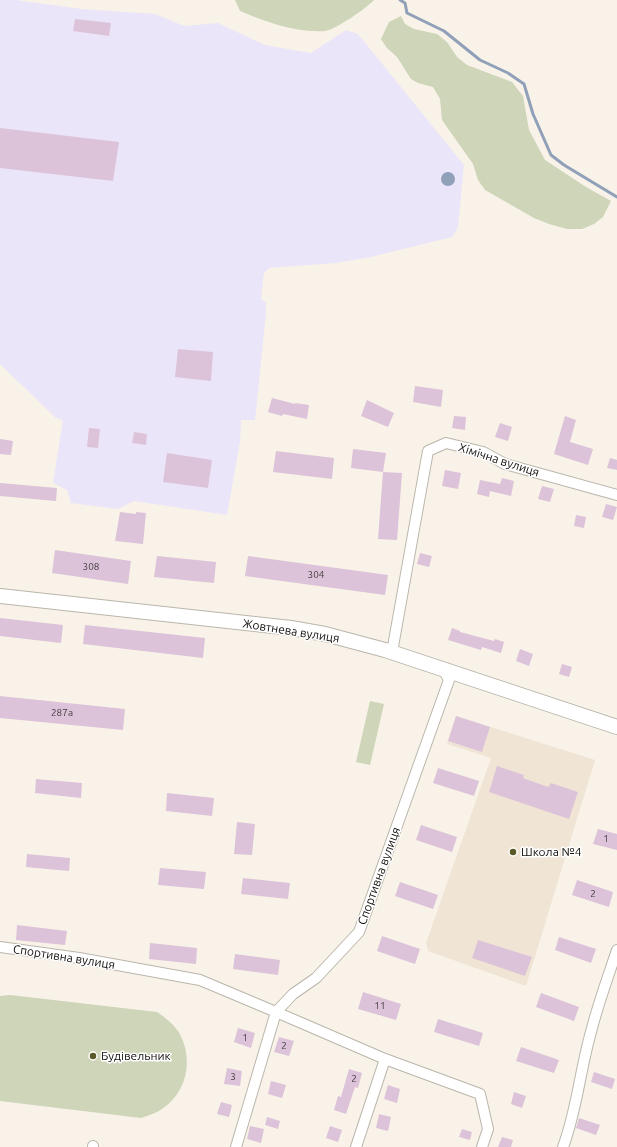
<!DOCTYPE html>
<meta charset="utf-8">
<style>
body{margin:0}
canvas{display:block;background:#f8f2e8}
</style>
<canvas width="617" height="1147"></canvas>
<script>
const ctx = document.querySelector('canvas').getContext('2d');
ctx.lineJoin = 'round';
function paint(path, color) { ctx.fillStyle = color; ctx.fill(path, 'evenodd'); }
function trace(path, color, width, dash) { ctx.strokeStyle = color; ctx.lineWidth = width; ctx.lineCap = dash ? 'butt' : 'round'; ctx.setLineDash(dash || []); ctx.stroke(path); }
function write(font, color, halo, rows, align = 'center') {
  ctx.font = font + ' Ubuntu,sans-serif'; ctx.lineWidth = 3; ctx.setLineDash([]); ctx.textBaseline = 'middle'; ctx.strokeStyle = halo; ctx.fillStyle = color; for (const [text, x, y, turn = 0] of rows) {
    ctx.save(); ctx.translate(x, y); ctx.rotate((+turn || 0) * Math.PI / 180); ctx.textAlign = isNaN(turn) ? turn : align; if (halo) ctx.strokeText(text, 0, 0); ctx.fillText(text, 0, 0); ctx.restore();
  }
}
paint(new Path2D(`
 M 456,716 L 595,760 L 526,986 L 428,951 L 426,943 L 491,758 L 447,744 Z`), '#f0e5d5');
paint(new Path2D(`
 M 0,0 L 16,0 L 82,9 L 155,14 L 184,26 L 218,23 L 265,45 L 311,53 L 346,30 L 358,34 L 464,165 L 458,227 L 452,237 L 371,257 L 336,263 L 269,268 L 264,273 L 261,299 L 266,302 L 266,314 L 255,420 L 241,420 L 240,442 L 227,515 L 134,501 L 118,509 L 71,503 L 67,490 L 53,483 L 63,420 L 56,418 L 0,364 Z`), '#ebe5fa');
paint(new Path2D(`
 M 235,0 L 374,0 C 367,8 335,30 325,31 C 296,33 266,22 240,11 Z
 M 401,16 L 405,24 L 414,29 L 437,34 L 447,42 L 457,57 L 467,65 L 512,82 L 523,96 L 529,130 L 545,160 L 586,187 L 611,201 L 603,217 L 594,224 L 582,229 L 567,229 L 549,224 L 534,218 L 485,190 L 478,180 L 473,164 L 442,120 L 440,99 L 433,87 L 418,83 L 411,79 L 397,57 L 387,48 L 381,39 L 389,22 Z
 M 370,701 L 384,704 L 370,765 L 356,762 Z
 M 10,995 L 157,1012 C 165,1017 172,1023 178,1031 C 193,1055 189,1088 166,1106 C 159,1112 150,1115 141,1118 L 0,1101 L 0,996 Z`), '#ced5b8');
paint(new Path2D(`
 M441 179a7 7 0 1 1 14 0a7 7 0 1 1-14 0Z`), '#91a0b9');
trace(new Path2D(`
 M 400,0 L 405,3 L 407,13 L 444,31 L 480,60 L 508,73 L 524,84 L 533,114 L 551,155 L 564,165 L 617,197`), '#91a0b9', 3);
paint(new Path2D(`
 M 75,19 L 111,23 L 109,36 L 73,31 Z
 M 0,128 L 119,142 L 113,181 L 0,168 Z
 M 178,349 L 213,352 L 211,381 L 175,377 Z
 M 415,386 L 443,390 L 441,407 L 413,402 Z
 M 272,398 L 295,404 L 295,403 L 309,405 L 307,419 L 283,414 L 282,416 L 268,412 Z
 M 367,400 L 394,413 L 388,427 L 361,416 Z
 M 454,416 L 466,417 L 465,430 L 452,428 Z
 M 565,416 L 576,420 L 570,442 L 593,449 L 588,465 L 554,454 Z
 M 500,423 L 512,427 L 508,441 L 495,437 Z
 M 89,428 L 100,429 L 98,448 L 87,447 Z
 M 134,432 L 147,434 L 146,445 L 132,443 Z
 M 0,439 L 13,441 L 11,455 L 0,454 Z
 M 353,449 L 386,453 L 383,472 L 351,468 Z
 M 276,451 L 334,458 L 332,479 L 273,472 Z
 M 167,453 L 212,460 L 208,488 L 163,482 Z
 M 610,458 L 617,460 L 617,470 L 607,468 Z
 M 445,470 L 461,473 L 458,489 L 442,486 Z
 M 383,472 L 402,473 L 397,540 L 378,539 Z
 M 502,478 L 514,481 L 511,496 L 490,491 L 489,497 L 477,494 L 480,480 L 500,484 Z
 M 0,483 L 57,488 L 56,501 L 0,496 Z
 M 542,486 L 554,489 L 550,502 L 538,499 Z
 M 606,504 L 617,507 L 613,520 L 602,517 Z
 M 120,512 L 136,514 L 136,512 L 146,513 L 143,544 L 115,541 Z
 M 576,515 L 586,517 L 584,528 L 574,526 Z
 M 55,550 L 131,561 L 128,584 L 52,573 Z
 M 420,553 L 432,556 L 429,567 L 417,564 Z
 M 157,556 L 216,562 L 214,583 L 154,577 Z
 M 248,556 L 388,575 L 385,595 L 245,576 Z
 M 0,618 L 63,625 L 61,643 L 0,636 Z
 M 85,625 L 205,638 L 203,658 L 83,644 Z
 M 452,628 L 460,631 L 460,632 L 494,641 L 495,639 L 504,642 L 501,653 L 482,647 L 481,650 L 448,640 Z
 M 520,649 L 533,654 L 529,666 L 516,661 Z
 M 562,664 L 572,667 L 569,677 L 559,674 Z
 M 0,696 L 125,709 L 123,730 L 0,718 Z
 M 456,716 L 490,727 L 482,752 L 448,741 Z
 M 497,766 L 524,775 L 523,778 L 548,787 L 551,783 L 578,792 L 569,819 L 489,792 Z
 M 438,768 L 479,781 L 474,796 L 433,783 Z
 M 36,779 L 82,783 L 81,798 L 35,793 Z
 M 167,793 L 214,798 L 212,816 L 166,811 Z
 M 237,822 L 255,824 L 252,855 L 234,854 Z
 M 421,825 L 457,837 L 452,852 L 416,840 Z
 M 598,829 L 617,834 L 617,850 L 593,844 Z
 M 27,854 L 70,858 L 69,871 L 26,867 Z
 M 160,868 L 206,872 L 204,889 L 158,885 Z
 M 243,878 L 290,883 L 288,899 L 241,894 Z
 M 577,880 L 613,892 L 609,907 L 572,895 Z
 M 400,882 L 438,895 L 433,909 L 395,896 Z
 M 17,925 L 67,931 L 65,945 L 16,940 Z
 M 382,936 L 420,949 L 415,964 L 377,951 Z
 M 559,937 L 596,949 L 591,963 L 555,950 Z
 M 478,940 L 532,957 L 525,976 L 472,958 Z
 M 150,943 L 197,948 L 196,964 L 149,959 Z
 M 235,954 L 280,960 L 278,975 L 233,969 Z
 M 363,992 L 401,1004 L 396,1020 L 358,1009 Z
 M 541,993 L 579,1007 L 574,1021 L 536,1007 Z
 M 438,1019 L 483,1033 L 479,1046 L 434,1032 Z
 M 238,1028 L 255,1033 L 251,1048 L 234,1042 Z
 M 279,1037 L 294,1041 L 289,1056 L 274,1052 Z
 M 521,1047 L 559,1060 L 554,1073 L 516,1061 Z
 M 227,1068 L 242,1071 L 240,1086 L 224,1084 Z
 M 349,1069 L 362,1073 L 358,1088 L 355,1087 L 346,1114 L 334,1110 L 338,1096 L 341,1097 Z
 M 594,1072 L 615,1079 L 612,1089 L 591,1082 Z
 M 271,1081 L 286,1085 L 282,1098 L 268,1094 Z
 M 388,1085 L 400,1089 L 397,1103 L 384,1099 Z
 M 514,1092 L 526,1096 L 522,1108 L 511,1104 Z
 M 221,1102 L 232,1105 L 229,1117 L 217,1114 Z
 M 379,1114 L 391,1117 L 388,1131 L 376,1128 Z
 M 267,1117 L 280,1121 L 278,1129 L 265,1125 Z
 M 579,1118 L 600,1125 L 596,1135 L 576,1128 Z
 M 250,1126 L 264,1129 L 261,1143 L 247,1139 Z
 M 330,1126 L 342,1130 L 338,1142 L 326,1138 Z
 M 462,1129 L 472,1132 L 470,1140 L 459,1137 Z
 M 502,1137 L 513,1140 L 511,1147 L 498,1147 Z`), '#dcc3d9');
const street = new Path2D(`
 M 392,652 L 428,451 L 446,443 L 483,452 L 505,464 L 617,495
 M 0,947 L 79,958 L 200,980 L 276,1012 L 293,994 L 316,978 L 359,932 L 449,680 L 443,669
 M 93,1147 L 93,1146
 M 236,1147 L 276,1012 L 385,1059 L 480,1094 L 488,1129 L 482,1147
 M 356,1147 L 385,1059
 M 563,1147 C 577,1110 580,1070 591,1032 C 598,1004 608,977 617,950`);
const secondary = new Path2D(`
 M 0,596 L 291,628 L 325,634 L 385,650 L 617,727`);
trace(street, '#bbb6ac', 12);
trace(secondary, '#bbb6ac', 16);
trace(street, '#fff', 10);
trace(secondary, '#fff', 14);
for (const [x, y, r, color] of [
 [513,852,4,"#5b5a27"],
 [93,1056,4,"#5b5a27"]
]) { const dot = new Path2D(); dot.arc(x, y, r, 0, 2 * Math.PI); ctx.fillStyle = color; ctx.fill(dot); trace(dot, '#fff', 1.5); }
write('10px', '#443c3f', null, [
 ["308",91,567],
 ["304",316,575],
 ["287а",62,713],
 ["1",606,839],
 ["2",593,894],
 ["11",380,1006],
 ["1",245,1038],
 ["2",284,1046],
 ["3",233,1077],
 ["2",354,1079]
]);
write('12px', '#110f0c', '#fff', [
 ["Хімічна вулиця",499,460,18],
 ["Жовтнева вулиця",291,631,9],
 ["Спортивна вулиця",379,876,-70],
 ["Спортивна вулиця",64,957,9]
]);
write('12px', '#110f0c', '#fff', [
 ["Школа №4",521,852],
 ["Будівельник",101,1056]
], 'left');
</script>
